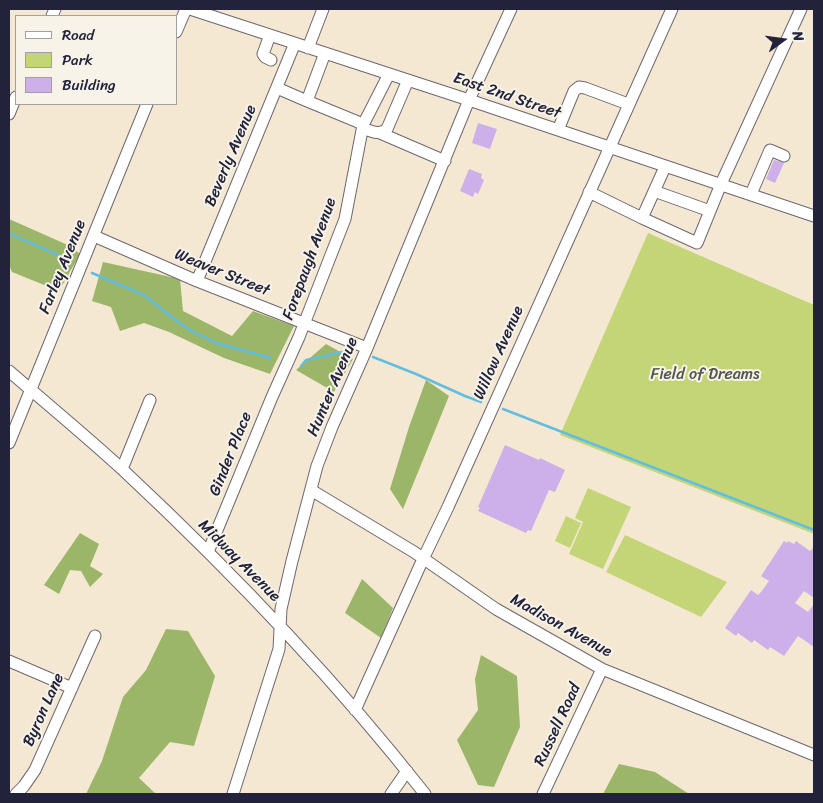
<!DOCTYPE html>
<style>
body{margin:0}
#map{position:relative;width:823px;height:803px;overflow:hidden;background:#f4e8d2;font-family:Sriracha,sans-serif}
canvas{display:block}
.frame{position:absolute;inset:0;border:10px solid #22223b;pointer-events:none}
.legend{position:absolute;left:15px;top:15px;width:162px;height:90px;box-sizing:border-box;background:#f7f3e8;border:1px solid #a29fa3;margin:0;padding:6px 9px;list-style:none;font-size:15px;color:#22223b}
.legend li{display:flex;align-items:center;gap:10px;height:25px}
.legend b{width:25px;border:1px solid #a29fa3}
.north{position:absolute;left:758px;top:15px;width:50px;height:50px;-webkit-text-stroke:4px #f7f3e8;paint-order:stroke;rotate:76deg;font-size:14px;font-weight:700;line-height:20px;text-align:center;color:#22223b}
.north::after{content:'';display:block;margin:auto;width:18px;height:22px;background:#22223b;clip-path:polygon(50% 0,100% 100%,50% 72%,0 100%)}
</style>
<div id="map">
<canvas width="823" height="803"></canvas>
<div class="frame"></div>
<ul class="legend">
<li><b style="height:6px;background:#fff"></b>Road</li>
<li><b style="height:14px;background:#c4d577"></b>Park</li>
<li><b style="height:14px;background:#cdb0e9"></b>Building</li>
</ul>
<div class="north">N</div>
</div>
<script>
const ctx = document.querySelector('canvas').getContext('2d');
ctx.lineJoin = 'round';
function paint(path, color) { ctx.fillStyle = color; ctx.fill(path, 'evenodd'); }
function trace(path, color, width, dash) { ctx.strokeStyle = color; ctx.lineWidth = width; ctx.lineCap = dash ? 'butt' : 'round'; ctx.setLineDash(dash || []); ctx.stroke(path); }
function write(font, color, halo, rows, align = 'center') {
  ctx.font = font + ' Sriracha,sans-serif'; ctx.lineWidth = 4; ctx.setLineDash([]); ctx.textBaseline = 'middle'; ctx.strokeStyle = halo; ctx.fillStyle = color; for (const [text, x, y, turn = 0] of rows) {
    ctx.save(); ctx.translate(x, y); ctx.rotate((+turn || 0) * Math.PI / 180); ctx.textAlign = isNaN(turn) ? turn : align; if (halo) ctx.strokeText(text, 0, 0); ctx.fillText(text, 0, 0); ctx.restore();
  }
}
paint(new Path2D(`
 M 648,233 L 814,305 L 814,534 L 560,435 Z
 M 588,488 L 631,507 L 603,569 L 569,554 L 583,522 L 575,518 Z
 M 566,516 L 581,523 L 570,548 L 555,541 Z
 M 625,535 L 727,582 L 701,617 L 606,572 Z`), '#c4d577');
paint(new Path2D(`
 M 9,219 L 70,246 L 80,254 L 59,291 L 12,272 L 9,265 Z
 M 103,262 L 180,279 L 183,311 L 232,336 L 253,311 L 294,326 L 270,374 L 224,358 L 169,332 L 144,323 L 120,331 L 111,307 L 92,301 Z
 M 326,344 L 353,359 L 334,392 L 296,370 Z
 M 426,380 L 449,396 L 403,509 L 390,489 L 409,427 Z
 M 80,533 L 99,544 L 90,566 L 103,574 L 90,587 L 81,571 L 70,570 L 59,594 L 44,585 Z
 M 362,579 L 393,608 L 381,638 L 345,613 Z
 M 166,629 L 188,631 L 215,676 L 194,746 L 170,742 L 139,778 L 156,794 L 86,794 L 102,761 L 123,697 L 146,670 Z
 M 481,655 L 517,676 L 520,727 L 494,787 L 478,785 L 457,740 L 478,710 L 475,679 Z
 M 619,764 L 655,772 L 689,794 L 603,794 Z`), '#9bb668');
trace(new Path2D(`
 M 9,233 C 28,243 48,249 67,260
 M 92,273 L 144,295 L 178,322 L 192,331 L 216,343 L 271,358
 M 373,357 L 416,374 L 465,396 L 481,402
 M 301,366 L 306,360 L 351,350
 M 503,409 L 814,530`), '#62bee0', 2.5);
paint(new Path2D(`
 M 478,123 L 497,129 L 490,149 L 472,143 Z
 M 774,160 L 784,163 L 775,183 L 766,179 Z
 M 469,169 L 482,174 L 481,178 L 484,180 L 478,194 L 475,192 L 473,197 L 460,191 Z
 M 505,445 L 539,460 L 540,458 L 565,470 L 555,492 L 549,490 L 531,531 L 528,530 L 526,533 L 478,511 L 480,508 L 478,507 Z
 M 784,541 L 787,543 L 788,541 L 794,544 L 796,541 L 810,551 L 814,547 L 814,598 L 804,591 L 795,603 L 808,612 L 814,604 L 814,647 L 798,636 L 784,656 L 770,647 L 768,650 L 754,640 L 752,643 L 738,633 L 736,636 L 725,628 L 751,590 L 758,595 L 761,592 L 769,581 L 761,576 Z`), '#cdb0e9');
const minor = new Path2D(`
 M 190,9 L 469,100 L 814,216
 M 52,16 L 55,9
 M 176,32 L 186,9
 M 270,35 L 263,54 L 265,57 L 271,60
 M 308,48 L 323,9
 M 325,53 L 307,101 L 363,124
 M 277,88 L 307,101
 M 9,114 L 16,97
 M 362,128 C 371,131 379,136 387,129 L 408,80
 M 558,130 L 574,91 L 579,87 L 585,88 L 628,104
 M 380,133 L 445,161
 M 654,191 L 710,211
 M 589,192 L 642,218 L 665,167
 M 751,194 L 770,150 L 784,156
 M 642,218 L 697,243 L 721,184 L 801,9
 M 94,236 L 197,281 L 367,348
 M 197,281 L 295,43
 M 9,371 C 47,404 86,436 123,470 C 231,571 334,678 425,794
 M 9,443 L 147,104
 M 122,469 L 150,400
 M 311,490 L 414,552 L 496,609 L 602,669 L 814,755
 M 208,552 L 272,397 L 299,337 L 345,219 L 363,125 L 389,74
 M 9,661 L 72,688
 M 355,710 L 423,559 L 448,507 L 672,9
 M 16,794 L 24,786 L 35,770 L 95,636
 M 233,794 L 279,649 L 281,609 L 292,561 L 317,466 L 332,427 L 367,348 L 469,100 L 511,9
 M 391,794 L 407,771
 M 543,794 L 602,669`);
trace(minor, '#6c6770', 13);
trace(minor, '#fff', 11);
write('16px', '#22223b', '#f7f3e8', [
 ["East 2nd Street",507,96,19],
 ["Beverly Avenue",231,156,-67],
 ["Forepaugh Avenue",310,259,-70],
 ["Farley Avenue",63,267,-68],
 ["Weaver Street",222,273,22],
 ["Willow Avenue",499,353,-66],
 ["Hunter Avenue",333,387,-67],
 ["Ginder Place",231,454,-68],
 ["Midway Avenue",239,561,45],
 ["Madison Avenue",561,626,29],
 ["Byron Lane",44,710,-66],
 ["Russell Road",558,725,-65]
]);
write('16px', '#53584d', '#f7f3e8', [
 ["Field of Dreams",705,375]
]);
</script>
